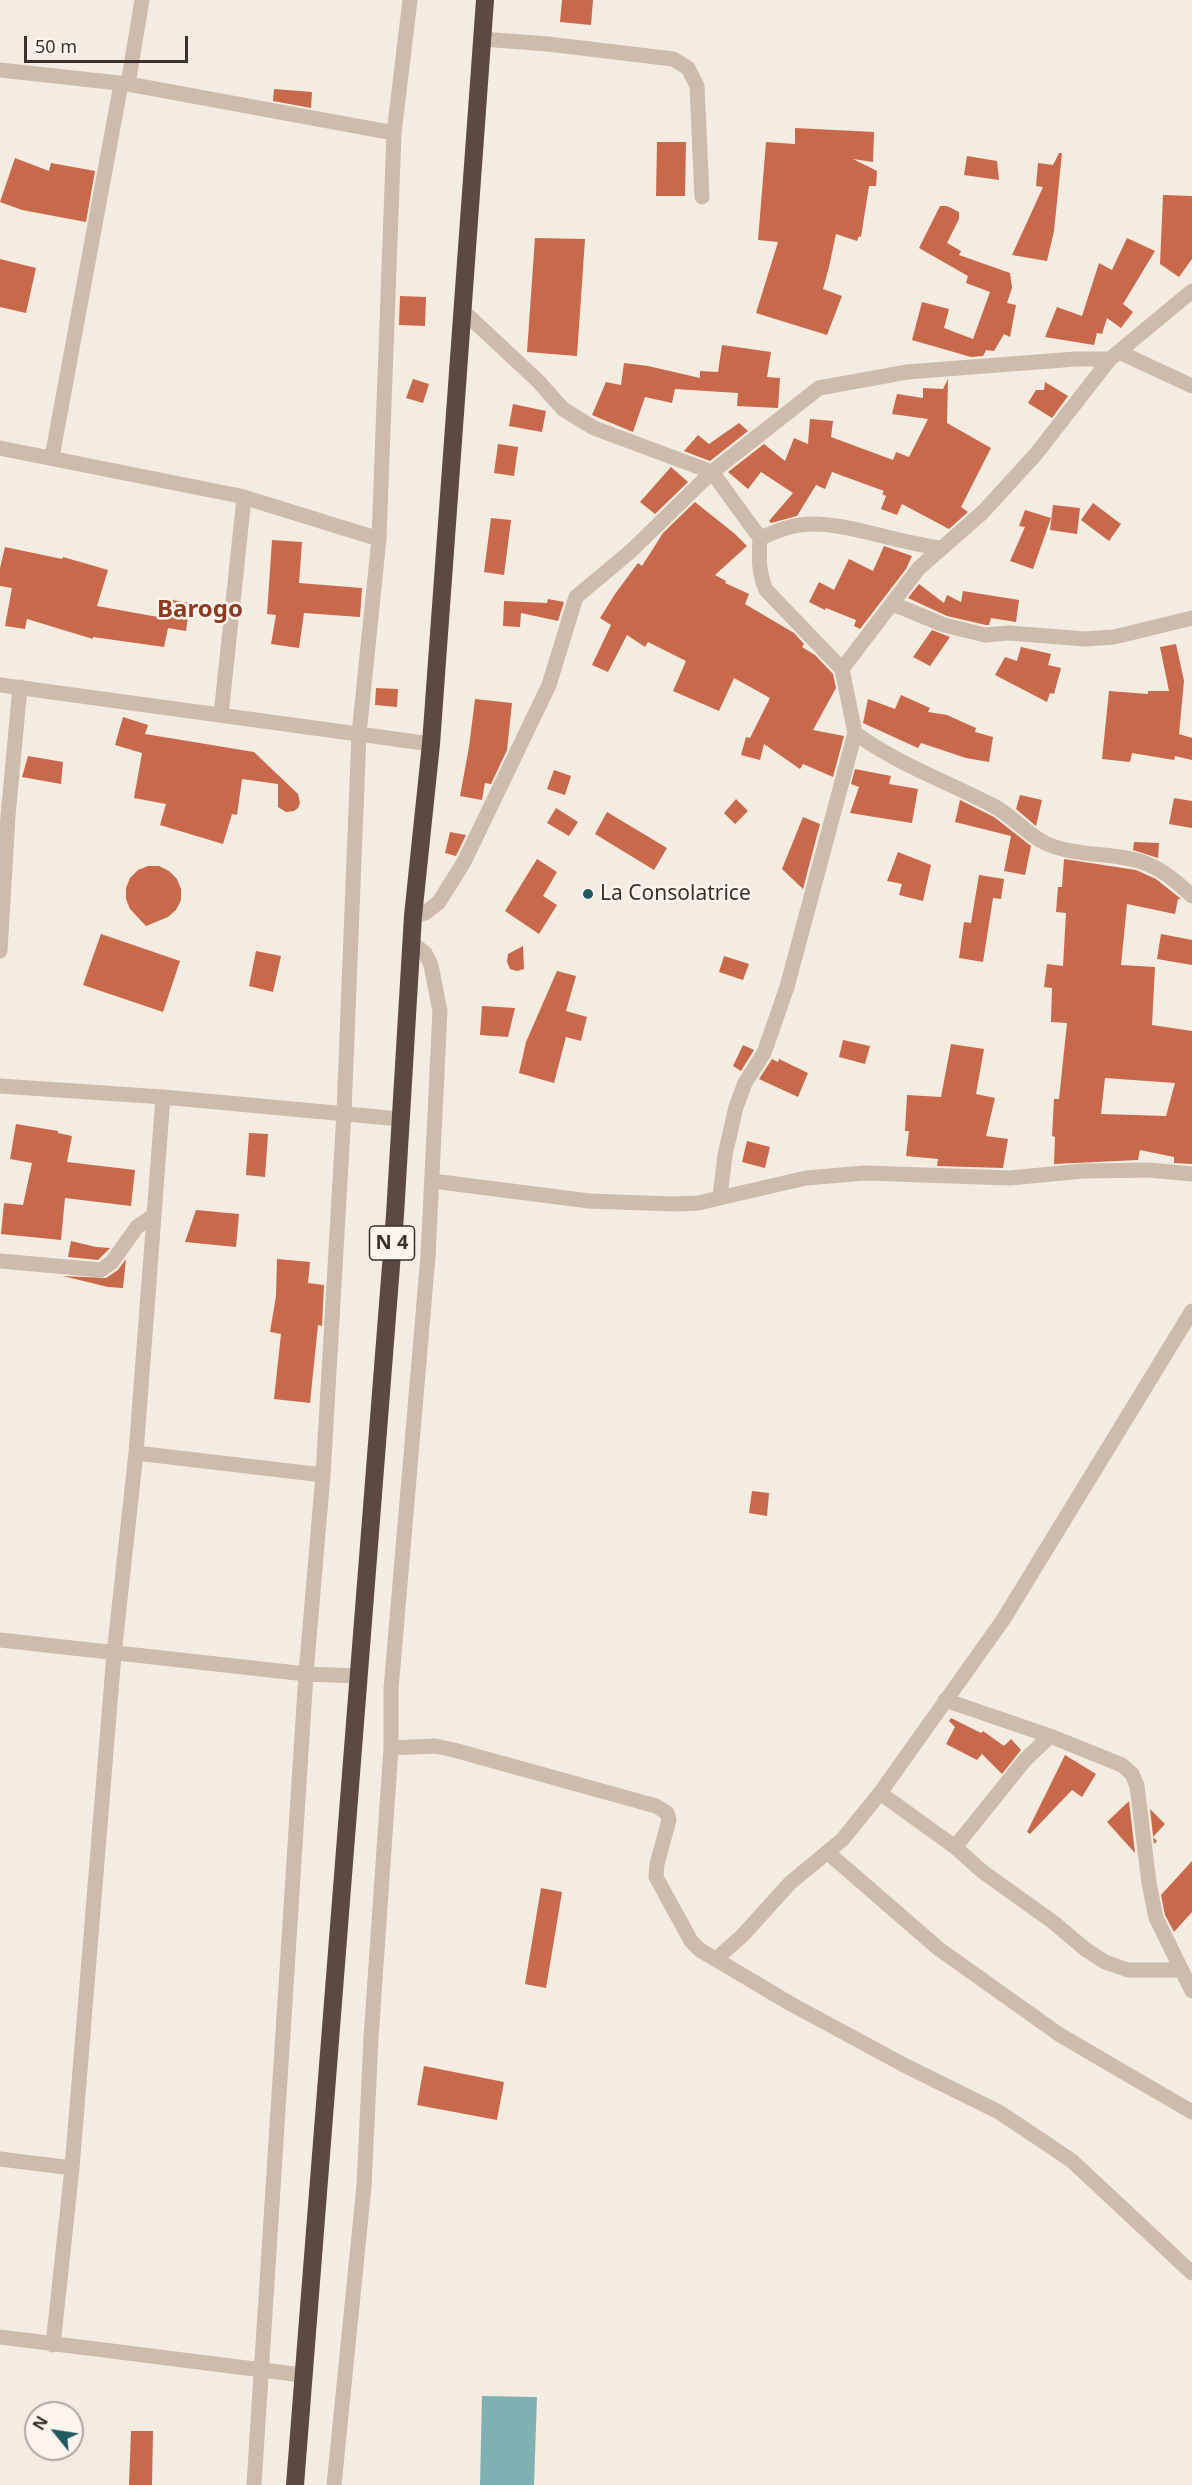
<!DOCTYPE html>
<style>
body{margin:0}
#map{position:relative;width:1192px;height:2485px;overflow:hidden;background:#f4ebe1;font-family:"Noto Sans",sans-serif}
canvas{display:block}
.north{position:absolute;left:24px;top:2401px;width:60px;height:60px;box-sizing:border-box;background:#fbf5ee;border:2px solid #aea6a0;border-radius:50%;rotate:300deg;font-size:16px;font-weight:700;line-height:24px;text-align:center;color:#3b302b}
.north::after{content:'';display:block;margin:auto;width:21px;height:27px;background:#1f5a5e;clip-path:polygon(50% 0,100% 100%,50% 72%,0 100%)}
.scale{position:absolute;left:24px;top:36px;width:164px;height:27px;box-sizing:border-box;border:3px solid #3b302b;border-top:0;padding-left:8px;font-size:18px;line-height:21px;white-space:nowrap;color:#3b302b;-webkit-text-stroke:4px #fbf5ee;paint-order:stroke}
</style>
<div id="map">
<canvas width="1192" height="2485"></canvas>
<div class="north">N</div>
<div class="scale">50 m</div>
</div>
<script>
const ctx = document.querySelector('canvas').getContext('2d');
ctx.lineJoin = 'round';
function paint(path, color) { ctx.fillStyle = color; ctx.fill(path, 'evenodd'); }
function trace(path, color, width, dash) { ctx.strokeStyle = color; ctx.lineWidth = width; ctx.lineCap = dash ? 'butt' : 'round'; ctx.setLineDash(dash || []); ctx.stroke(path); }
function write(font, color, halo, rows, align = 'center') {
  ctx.font = font + ' "Noto Sans",sans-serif'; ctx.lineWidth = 5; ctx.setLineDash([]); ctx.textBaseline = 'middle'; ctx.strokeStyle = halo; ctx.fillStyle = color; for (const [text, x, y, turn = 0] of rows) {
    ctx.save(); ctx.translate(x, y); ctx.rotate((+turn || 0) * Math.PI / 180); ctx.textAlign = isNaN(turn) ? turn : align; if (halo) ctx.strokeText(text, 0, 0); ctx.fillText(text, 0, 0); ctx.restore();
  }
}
paint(new Path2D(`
 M 482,2396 L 537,2397 L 534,2485 L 480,2485 Z`), '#7fb0b2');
paint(new Path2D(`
 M 562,0 L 593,0 L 591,25 L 560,22 Z
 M 274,89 L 312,92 L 311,108 L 273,101 Z
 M 795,128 L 874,132 L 873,162 L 853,159 L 877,171 L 876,186 L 869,186 L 861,237 L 859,236 L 857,241 L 836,234 L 829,267 L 823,289 L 842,296 L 827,335 L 756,313 L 778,242 L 758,240 L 766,142 L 795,144 Z
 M 657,142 L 686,142 L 685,196 L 656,196 Z
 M 1059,153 L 1062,153 L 1054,231 L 1047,261 L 1012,255 L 1043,187 L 1036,186 L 1038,163 L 1053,165 Z
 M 967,156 L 997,161 L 999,180 L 964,175 Z
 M 15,158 L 49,171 L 51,163 L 95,171 L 86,222 L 22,210 L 0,202 Z
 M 1163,195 L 1192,196 L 1192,259 L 1179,277 L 1160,264 Z
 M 940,206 L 947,206 L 959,212 L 959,219 L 947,243 L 961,251 L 959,255 L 1010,273 L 1012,288 L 1007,303 L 1016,305 L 1010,337 L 1004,334 L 994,351 L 986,350 L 983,356 L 971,357 L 912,340 L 922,302 L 949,309 L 944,328 L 973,339 L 990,292 L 966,283 L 968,276 L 919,248 Z
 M 535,238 L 585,239 L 577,356 L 527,352 Z
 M 1127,238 L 1155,251 L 1123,304 L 1133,312 L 1121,328 L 1107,318 L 1102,334 L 1097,333 L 1094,345 L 1045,337 L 1057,307 L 1082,316 L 1099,263 L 1112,270 Z
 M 0,259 L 36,268 L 26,313 L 0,307 Z
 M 400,296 L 426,297 L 425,326 L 399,325 Z
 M 722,345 L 771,352 L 767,377 L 780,378 L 778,408 L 737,406 L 738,393 L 675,389 L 672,403 L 645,397 L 633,432 L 592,415 L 606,382 L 621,385 L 624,363 L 648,366 L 700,378 L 700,371 L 718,372 Z
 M 413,379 L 429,384 L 423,403 L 406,398 Z
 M 948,379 L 947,423 L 991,448 L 961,507 L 968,512 L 949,529 L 902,504 L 897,515 L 881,509 L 886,496 L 882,494 L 884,491 L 832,472 L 825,489 L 816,485 L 797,516 L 771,523 L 769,521 L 793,493 L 761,472 L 748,489 L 728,472 L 764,444 L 785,461 L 794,438 L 808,444 L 810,419 L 833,421 L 831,437 L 893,460 L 896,452 L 909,457 L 928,419 L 892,414 L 897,394 L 923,398 L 923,388 L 943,389 Z
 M 1045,382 L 1068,396 L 1052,418 L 1028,403 L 1036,390 L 1044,390 Z
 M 513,404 L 546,411 L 542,432 L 509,426 Z
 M 739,423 L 748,431 L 710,461 L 684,451 L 698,435 L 709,444 Z
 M 498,444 L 518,447 L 514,476 L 494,473 Z
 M 671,467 L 688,482 L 655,514 L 640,502 Z
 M 695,502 L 735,534 L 747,546 L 715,575 L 726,581 L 725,583 L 749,594 L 745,604 L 794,633 L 804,644 L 802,647 L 815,655 L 833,674 L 836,688 L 813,730 L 844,736 L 833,777 L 803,764 L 800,769 L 764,744 L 760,760 L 741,755 L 746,737 L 750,738 L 770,698 L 734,678 L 719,711 L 673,691 L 686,661 L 648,642 L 645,647 L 627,635 L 608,672 L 592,665 L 611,625 L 600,618 L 615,594 L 638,563 L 642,566 L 663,533 Z
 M 1093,503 L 1121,524 L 1109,541 L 1081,520 Z
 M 1053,505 L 1080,508 L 1077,534 L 1050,530 Z
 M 1025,510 L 1051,518 L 1033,569 L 1010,561 L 1025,527 L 1019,526 Z
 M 491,518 L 511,520 L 504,575 L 484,572 Z
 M 272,540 L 302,542 L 299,583 L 362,588 L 360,617 L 304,613 L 299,648 L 271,644 L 276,615 L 267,614 Z
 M 884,546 L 912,556 L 906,569 L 860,629 L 854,626 L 856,620 L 826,608 L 825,610 L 809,602 L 819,582 L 834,590 L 849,559 L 873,571 Z
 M 5,547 L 62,559 L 63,557 L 108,570 L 97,606 L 158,617 L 161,598 L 190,603 L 186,631 L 168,628 L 164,647 L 93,637 L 93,639 L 27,619 L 25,629 L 5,626 L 12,588 L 0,586 L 0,568 Z
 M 919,584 L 944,603 L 947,595 L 961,602 L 963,591 L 1019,600 L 1016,622 L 991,618 L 989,625 L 986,625 L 947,616 L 908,598 Z
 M 548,599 L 564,602 L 558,621 L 521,613 L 520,627 L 503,626 L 504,601 L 547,603 Z
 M 932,630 L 950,637 L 930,666 L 913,657 Z
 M 1176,644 L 1184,681 L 1179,734 L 1192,738 L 1192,760 L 1175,756 L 1174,760 L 1132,753 L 1130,762 L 1102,759 L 1109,691 L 1148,694 L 1148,691 L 1169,691 L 1160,647 Z
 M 1021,647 L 1051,654 L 1048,665 L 1061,668 L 1054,694 L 1050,693 L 1047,702 L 995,675 L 1005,657 L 1017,661 Z
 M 376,688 L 398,689 L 397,707 L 375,705 Z
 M 901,695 L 930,708 L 928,712 L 947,715 L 976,728 L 975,732 L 993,737 L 989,762 L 966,758 L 921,743 L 918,748 L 863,723 L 868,699 L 895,709 Z
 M 475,699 L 512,703 L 507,750 L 491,784 L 485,783 L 482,800 L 460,796 L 469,747 Z
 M 123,717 L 148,725 L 145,734 L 254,752 L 298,794 L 300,803 L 298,808 L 294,811 L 286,812 L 278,807 L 278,784 L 242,779 L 237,815 L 232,814 L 223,844 L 160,825 L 166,804 L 134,798 L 142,753 L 115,745 Z
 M 28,756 L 63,762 L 61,784 L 22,777 Z
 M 855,769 L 891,776 L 889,784 L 918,789 L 912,823 L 850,813 L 859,787 L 851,784 Z
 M 554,770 L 571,776 L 565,795 L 547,789 Z
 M 1020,795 L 1042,800 L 1036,826 L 1016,809 Z
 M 1174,798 L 1192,801 L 1192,828 L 1169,824 Z
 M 736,799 L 748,811 L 735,824 L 724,813 Z
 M 960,800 L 994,817 L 1031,846 L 1025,875 L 1004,871 L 1011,836 L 955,822 Z
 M 556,808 L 578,822 L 569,836 L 547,823 Z
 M 607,812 L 667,848 L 654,870 L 595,834 Z
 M 803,817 L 820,824 L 803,889 L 782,869 Z
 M 450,832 L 466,835 L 456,856 L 445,853 Z
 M 1134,842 L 1159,843 L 1158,858 L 1133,850 Z
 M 898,852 L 931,865 L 923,901 L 899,895 L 902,884 L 887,881 Z
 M 537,859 L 557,872 L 543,896 L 557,905 L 539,934 L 505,911 Z
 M 1064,859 L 1136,870 L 1156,879 L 1181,899 L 1178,899 L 1175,914 L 1127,904 L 1121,965 L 1155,967 L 1152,1025 L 1192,1031 L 1192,1164 L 1174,1163 L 1174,1157 L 1140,1150 L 1138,1160 L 1054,1164 L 1055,1137 L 1052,1136 L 1054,1099 L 1059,1099 L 1067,1023 L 1051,1022 L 1052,988 L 1044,987 L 1047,964 L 1063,966 L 1066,913 L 1056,912 L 1058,887 L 1062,887 ZM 1105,1078 L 1175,1083 L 1166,1116 L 1101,1114 Z
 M 148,866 L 159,866 L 169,871 L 177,879 L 181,889 L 181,900 L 176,910 L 168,917 L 146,926 L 130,909 L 126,899 L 126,888 L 130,878 L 138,870 Z
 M 979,875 L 1004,879 L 1001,899 L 993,898 L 983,962 L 959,958 L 964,922 L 971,923 Z
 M 101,934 L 180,961 L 163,1012 L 83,985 Z
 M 1161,934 L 1192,940 L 1192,965 L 1157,959 Z
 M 523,946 L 524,969 L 517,971 L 510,969 L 507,962 L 508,954 Z
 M 256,951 L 281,956 L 273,992 L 249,986 Z
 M 724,956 L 749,964 L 743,980 L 719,972 Z
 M 557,971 L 576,976 L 566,1011 L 587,1017 L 581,1041 L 566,1037 L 554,1083 L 519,1073 L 526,1042 Z
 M 482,1006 L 515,1008 L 508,1037 L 480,1035 Z
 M 843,1040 L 870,1046 L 865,1064 L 839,1057 Z
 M 951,1044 L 984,1049 L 976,1094 L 995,1098 L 986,1136 L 1008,1139 L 1003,1168 L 937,1166 L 938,1159 L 906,1156 L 909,1131 L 905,1131 L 907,1095 L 941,1097 Z
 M 743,1045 L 754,1050 L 741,1071 L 733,1066 Z
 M 772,1059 L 778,1062 L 779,1059 L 808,1073 L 798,1097 L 759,1079 Z
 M 16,1124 L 58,1131 L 58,1133 L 72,1136 L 67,1162 L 135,1170 L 131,1206 L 65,1198 L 61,1240 L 1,1234 L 4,1203 L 23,1205 L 32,1163 L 10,1159 Z
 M 249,1133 L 268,1134 L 265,1177 L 246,1175 Z
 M 747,1141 L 770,1147 L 765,1168 L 742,1162 Z
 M 196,1210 L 239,1214 L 236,1247 L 185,1242 Z
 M 71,1241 L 96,1247 L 110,1248 L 98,1260 L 68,1257 Z
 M 126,1259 L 123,1288 L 108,1287 L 63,1276 L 106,1278 L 118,1270 Z
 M 277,1259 L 310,1262 L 308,1283 L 324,1285 L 322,1326 L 318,1325 L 310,1403 L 274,1399 L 281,1334 L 270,1332 L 276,1296 Z
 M 752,1491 L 769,1493 L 767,1516 L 749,1513 Z
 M 951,1718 L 981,1733 L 983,1731 L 1004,1746 L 1011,1739 L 1021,1750 L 1002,1774 L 982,1754 L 977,1760 L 946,1744 L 955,1727 L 949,1721 Z
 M 1065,1755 L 1096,1774 L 1082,1797 L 1072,1790 L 1030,1834 L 1027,1832 Z
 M 1129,1801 L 1135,1853 L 1107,1822 Z
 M 1150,1809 L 1165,1824 L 1153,1837 L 1157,1841 L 1154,1844 Z
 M 1192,1861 L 1192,1912 L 1174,1932 L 1165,1915 L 1161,1895 Z
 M 541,1888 L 562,1892 L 546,1988 L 525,1984 Z
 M 424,2066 L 504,2082 L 497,2120 L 417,2105 Z
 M 131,2431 L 153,2431 L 152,2485 L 129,2485 Z`), '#c8694b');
trace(new Path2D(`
 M 482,39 L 548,44 L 673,59 L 688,68 L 697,86 L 702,197
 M 0,70 L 128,84 L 394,133
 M 128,84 L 142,0
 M 462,310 L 538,381 L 563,409 L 594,428 L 712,472 L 760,538 C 759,557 758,572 766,590 L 842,669 L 855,733 L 787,987 L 764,1053 L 745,1083 L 736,1107 L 725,1155 L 720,1197
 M 1119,352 L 1192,386
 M 0,448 L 240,496 L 379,539
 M 52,457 L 121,84
 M 760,538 C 773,533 787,526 800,525 C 840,519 899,544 942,548 L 983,512 L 1036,454 L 1110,359
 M 893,604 L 944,625 L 985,635 L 1009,633 L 1085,639 L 1114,637 L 1192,618
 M 842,669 L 919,568 L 942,548
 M 0,685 L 431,744
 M 221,715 L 244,498
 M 855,733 C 897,764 946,781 992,805 C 1012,815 1025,833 1045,843 C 1076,857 1109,852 1139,861 C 1160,867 1176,881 1192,896
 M 413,916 L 425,913 L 439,902 L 464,862 L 549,685 L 576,597 L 631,551 L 712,472 L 819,388 L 907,372 L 1076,359 L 1110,359 L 1192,291
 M 0,951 L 8,816 L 20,687
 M 0,1086 L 163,1097 L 400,1119
 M 433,1181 L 589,1201 L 674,1204 L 698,1203 L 806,1178 L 865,1173 L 1010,1178 L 1083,1171 L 1149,1170 L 1192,1174
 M 0,1261 L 101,1270 L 112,1262 L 137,1227 L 153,1216
 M 136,1453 L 323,1475
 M 0,1640 L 306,1674 L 358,1676
 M 945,1700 L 1050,1736 L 1122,1765 L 1132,1774 L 1137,1786 L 1149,1883 L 1156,1918 L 1192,1991
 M 391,1748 L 435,1746 L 454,1750 L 656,1806 L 667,1813 L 669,1820 L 657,1864 L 656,1877 L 691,1941 L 700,1950 L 791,2004 L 904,2065 L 999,2112 L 1047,2144 L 1072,2161 L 1192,2273
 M 880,1793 L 955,1847 L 1025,1760 L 1050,1736
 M 955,1847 L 983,1872 L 1053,1922 L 1085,1949 L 1105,1962 L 1128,1970 L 1181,1970
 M 827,1852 L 939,1949 L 1060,2035 L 1192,2112
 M 716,1959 L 743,1935 L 790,1883 L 842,1840 L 880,1793 L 1003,1620 L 1192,1311
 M 0,2159 L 72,2168
 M 0,2337 L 302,2375
 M 53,2345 L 72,2168 L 114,1654 L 136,1453 L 163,1097
 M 254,2485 L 306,1674 L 323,1475 L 344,1112 L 359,734 L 379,539 L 394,133 L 410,0
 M 334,2485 L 364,2186 L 371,2038 L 391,1748 L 391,1689 L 428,1256 L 440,1011 L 431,965 L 425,953 L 413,944`), '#cdbbac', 15);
trace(new Path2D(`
 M 295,2485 L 395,1215 L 413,916 L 431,744 L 485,0`), '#5c4a42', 18);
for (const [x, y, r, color] of [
 [588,894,6,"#1f5a5e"]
]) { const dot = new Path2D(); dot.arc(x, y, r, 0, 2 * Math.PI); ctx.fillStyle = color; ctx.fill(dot); trace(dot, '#fbf5ee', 2); }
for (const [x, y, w] of [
 [392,1243,45]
]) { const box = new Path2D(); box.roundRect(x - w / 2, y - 17, w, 34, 4.5); ctx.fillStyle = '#fbf5ee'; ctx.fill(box); trace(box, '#3b302b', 1.5); }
write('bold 20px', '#3b302b', null, [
 ["N 4",392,1243]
]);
write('21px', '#3b302b', '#fbf5ee', [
 ["La Consolatrice",600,894]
], 'left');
write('bold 24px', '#8c3b22', '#fbf5ee', [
 ["Barogo",200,610]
]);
</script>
